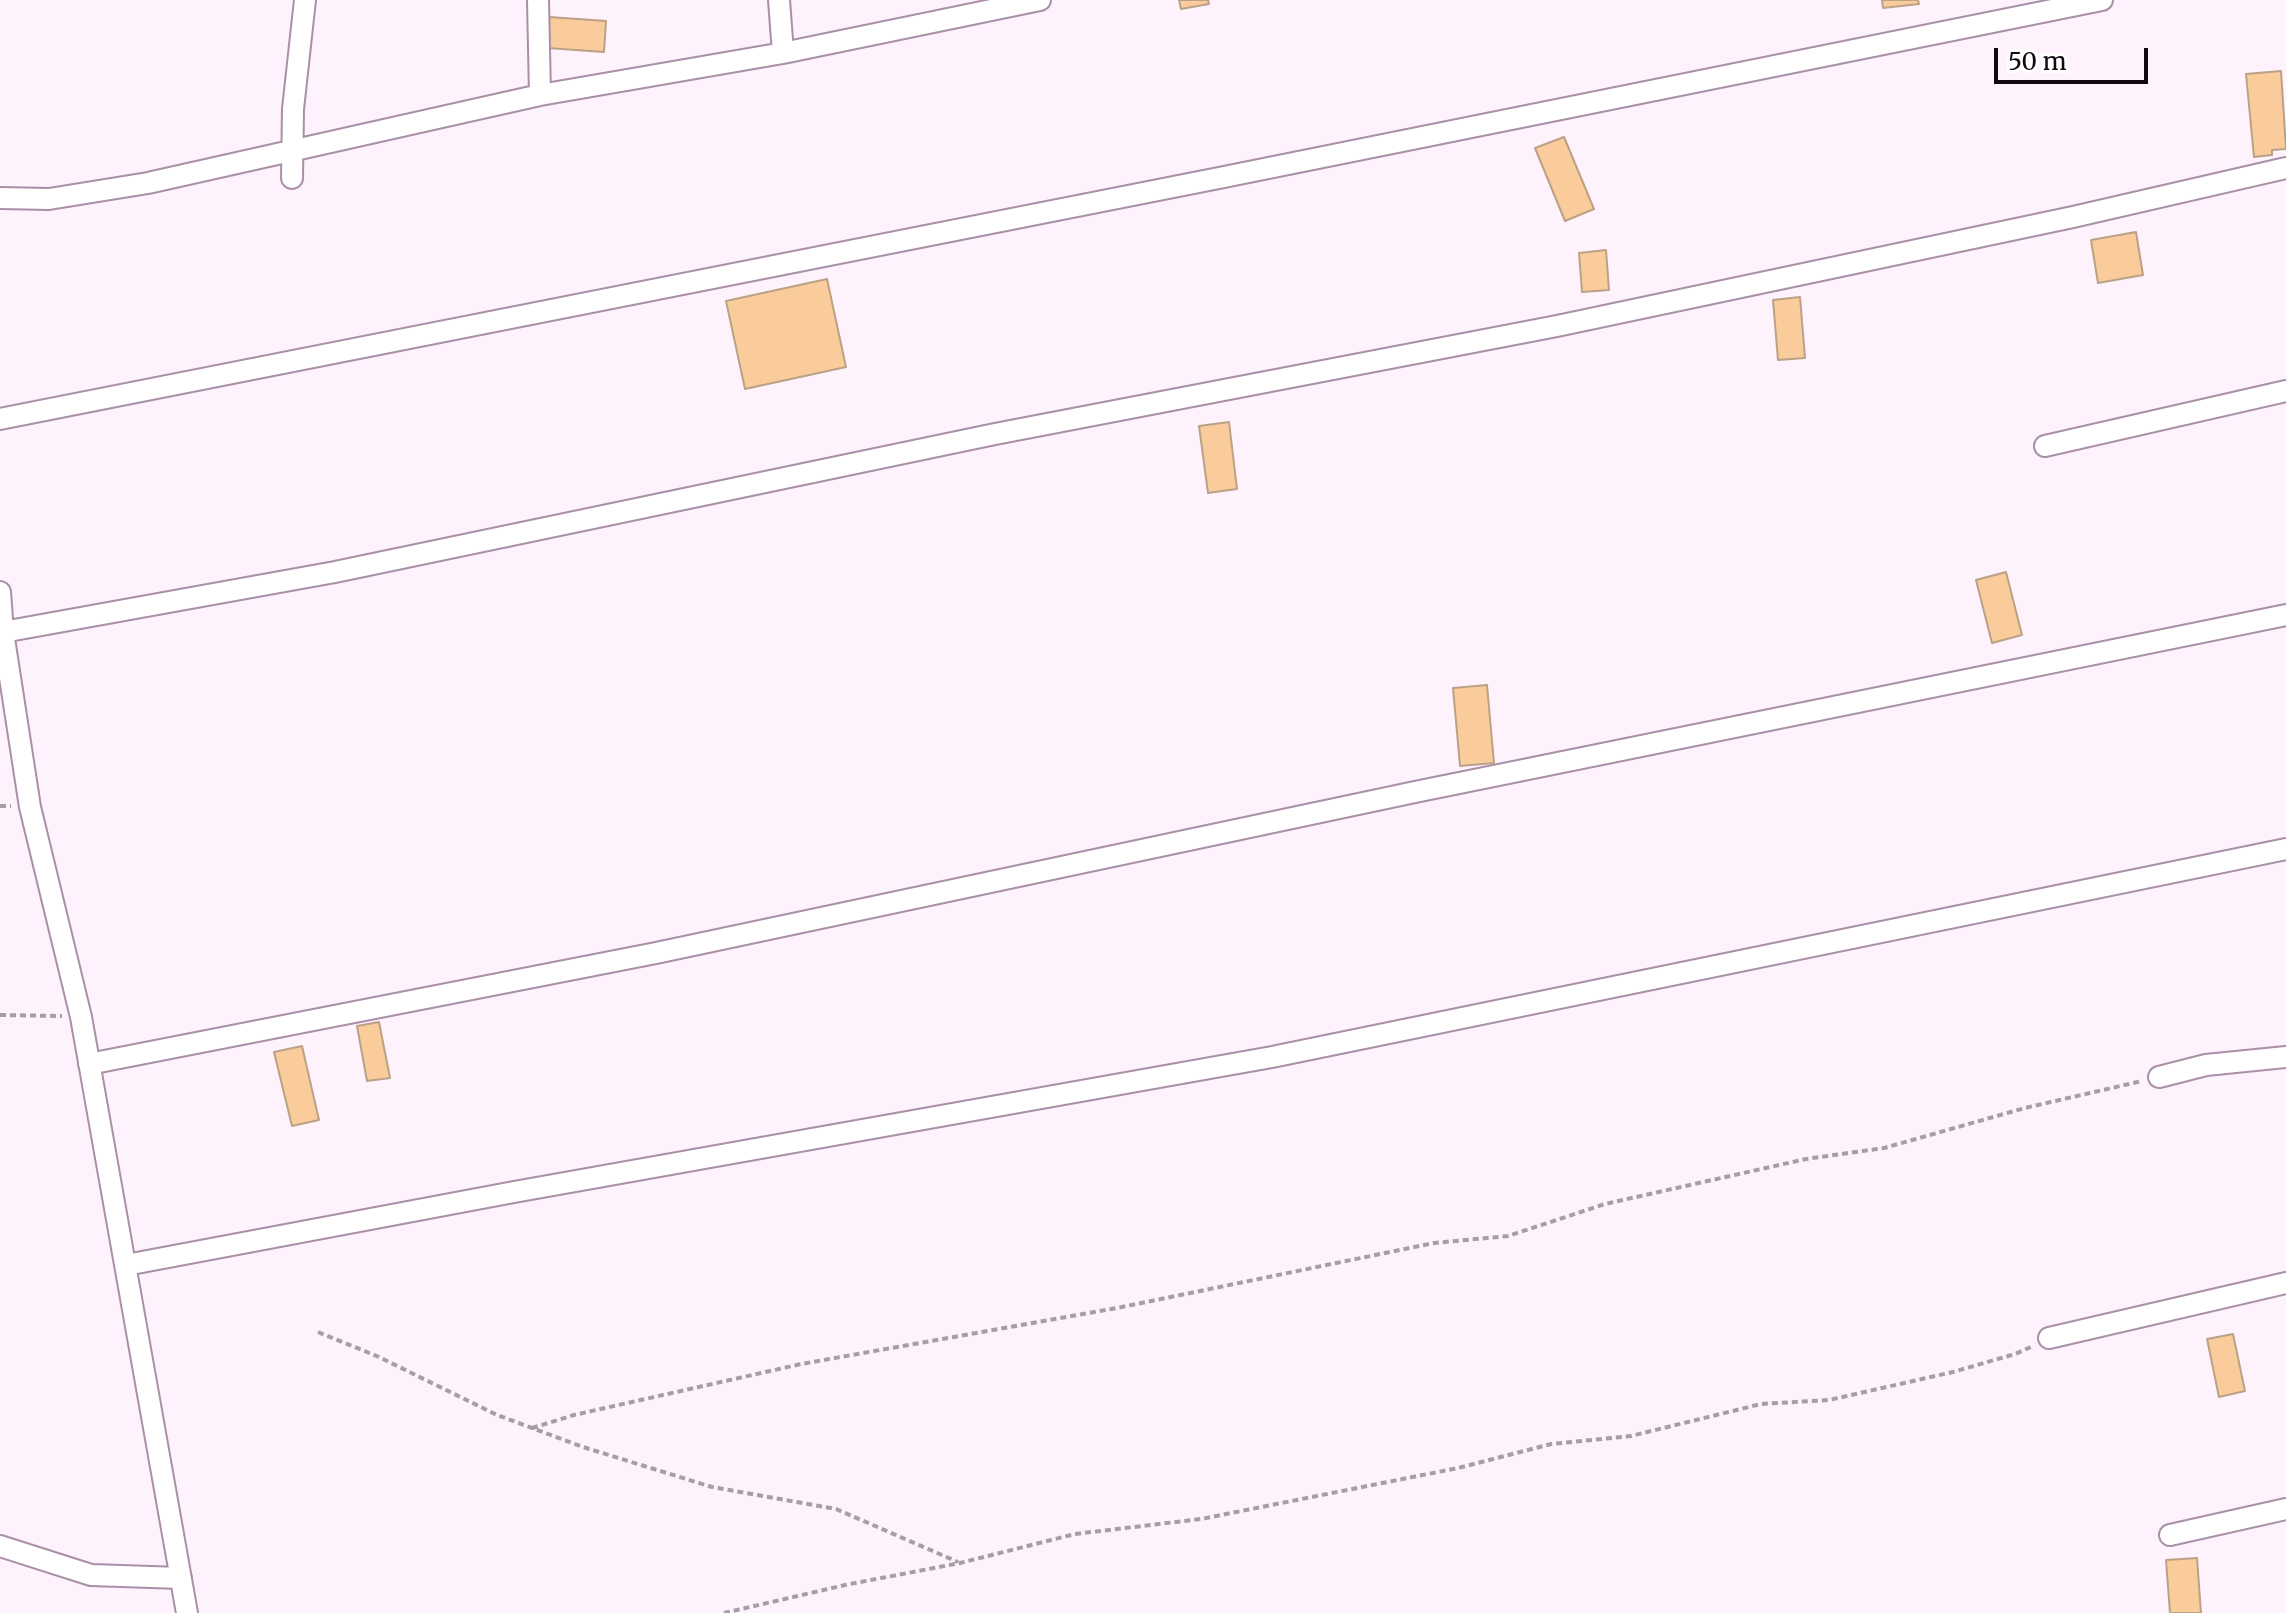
<!DOCTYPE html>
<style>
body{margin:0}
#map{position:relative;width:2286px;height:1613px;overflow:hidden;background:#fef2fc;font-family:Merriweather,serif}
canvas{display:block}
.scale{position:absolute;left:1994px;top:48px;width:154px;height:36px;box-sizing:border-box;border:4px solid #110811;border-top:0;padding-left:10px;font-size:24px;line-height:28px;white-space:nowrap;color:#110811;-webkit-text-stroke:6px #fff;paint-order:stroke}
</style>
<div id="map">
<canvas width="2286" height="1613"></canvas>
<div class="scale">50 m</div>
</div>
<script>
const ctx = document.querySelector('canvas').getContext('2d');
ctx.lineJoin = 'round';
function paint(path, color) { ctx.fillStyle = color; ctx.fill(path, 'evenodd'); }
function trace(path, color, width, dash) { ctx.strokeStyle = color; ctx.lineWidth = width; ctx.lineCap = dash ? 'butt' : 'round'; ctx.setLineDash(dash || []); ctx.stroke(path); }
const building = new Path2D(`
 M 1179,0 L 1208,0 L 1209,4 L 1181,9 Z
 M 1882,0 L 1918,0 L 1919,4 L 1883,8 Z
 M 549,17 L 606,21 L 604,52 L 547,48 Z
 M 2281,71 L 2286,149 L 2272,150 L 2272,155 L 2254,157 L 2246,74 Z
 M 1564,137 L 1594,209 L 1565,221 L 1535,148 Z
 M 2136,232 L 2143,275 L 2098,283 L 2091,240 Z
 M 1606,250 L 1609,290 L 1582,292 L 1579,253 Z
 M 827,279 L 846,367 L 745,389 L 726,301 Z
 M 1800,297 L 1805,358 L 1778,360 L 1773,300 Z
 M 1229,422 L 1237,489 L 1208,493 L 1199,426 Z
 M 2006,572 L 2022,635 L 1992,643 L 1976,580 Z
 M 1487,685 L 1494,763 L 1460,766 L 1453,688 Z
 M 379,1022 L 390,1078 L 367,1081 L 357,1026 Z
 M 302,1046 L 319,1120 L 292,1126 L 274,1052 Z
 M 2233,1334 L 2245,1391 L 2219,1397 L 2207,1339 Z
 M 2197,1558 L 2201,1613 L 2170,1613 L 2166,1560 Z`);
paint(building, '#facc9b');
trace(building, '#bba186', 2);
const minor = new Path2D(`
 M 538,0 L 540,95
 M 779,0 L 783,53
 M 292,178 L 293,109 L 305,0
 M 0,198 L 49,199 L 148,183 L 540,95 L 783,53 L 1040,0
 M 0,419 L 1219,178 L 2102,0
 M 2045,446 L 2286,391
 M 0,592 L 3,632 L 30,807 L 81,1017 L 187,1613
 M 3,632 L 335,572 L 995,434 L 1557,326 L 2073,217 L 2286,168
 M 89,1064 L 656,953 L 1415,792 L 2286,615
 M 2159,1077 L 2206,1065 L 2286,1057
 M 126,1265 L 514,1192 L 1272,1057 L 2286,849
 M 2049,1338 L 2286,1283
 M 2170,1535 L 2286,1509
 M 0,1546 L 91,1575 L 181,1578`);
trace(minor, '#aa8fa8', 24);
trace(new Path2D(`
 M 0,806 L 11,806
 M 0,1015 L 62,1016
 M 318,1332 L 379,1357 L 497,1415 L 583,1447 L 712,1487 L 836,1509 L 958,1562
 M 532,1428 L 574,1415 L 801,1364 L 1117,1308 L 1434,1243 L 1508,1236 L 1605,1204 L 1806,1159 L 1884,1148 L 2025,1108 L 2142,1081
 M 724,1613 L 845,1585 L 960,1563 L 1075,1534 L 1201,1519 L 1458,1468 L 1551,1444 L 1631,1436 L 1761,1404 L 1829,1400 L 1953,1372 L 2015,1354 L 2033,1346`), '#a89da7', 4, [6, 4]);
trace(minor, '#fff', 20);
</script>
